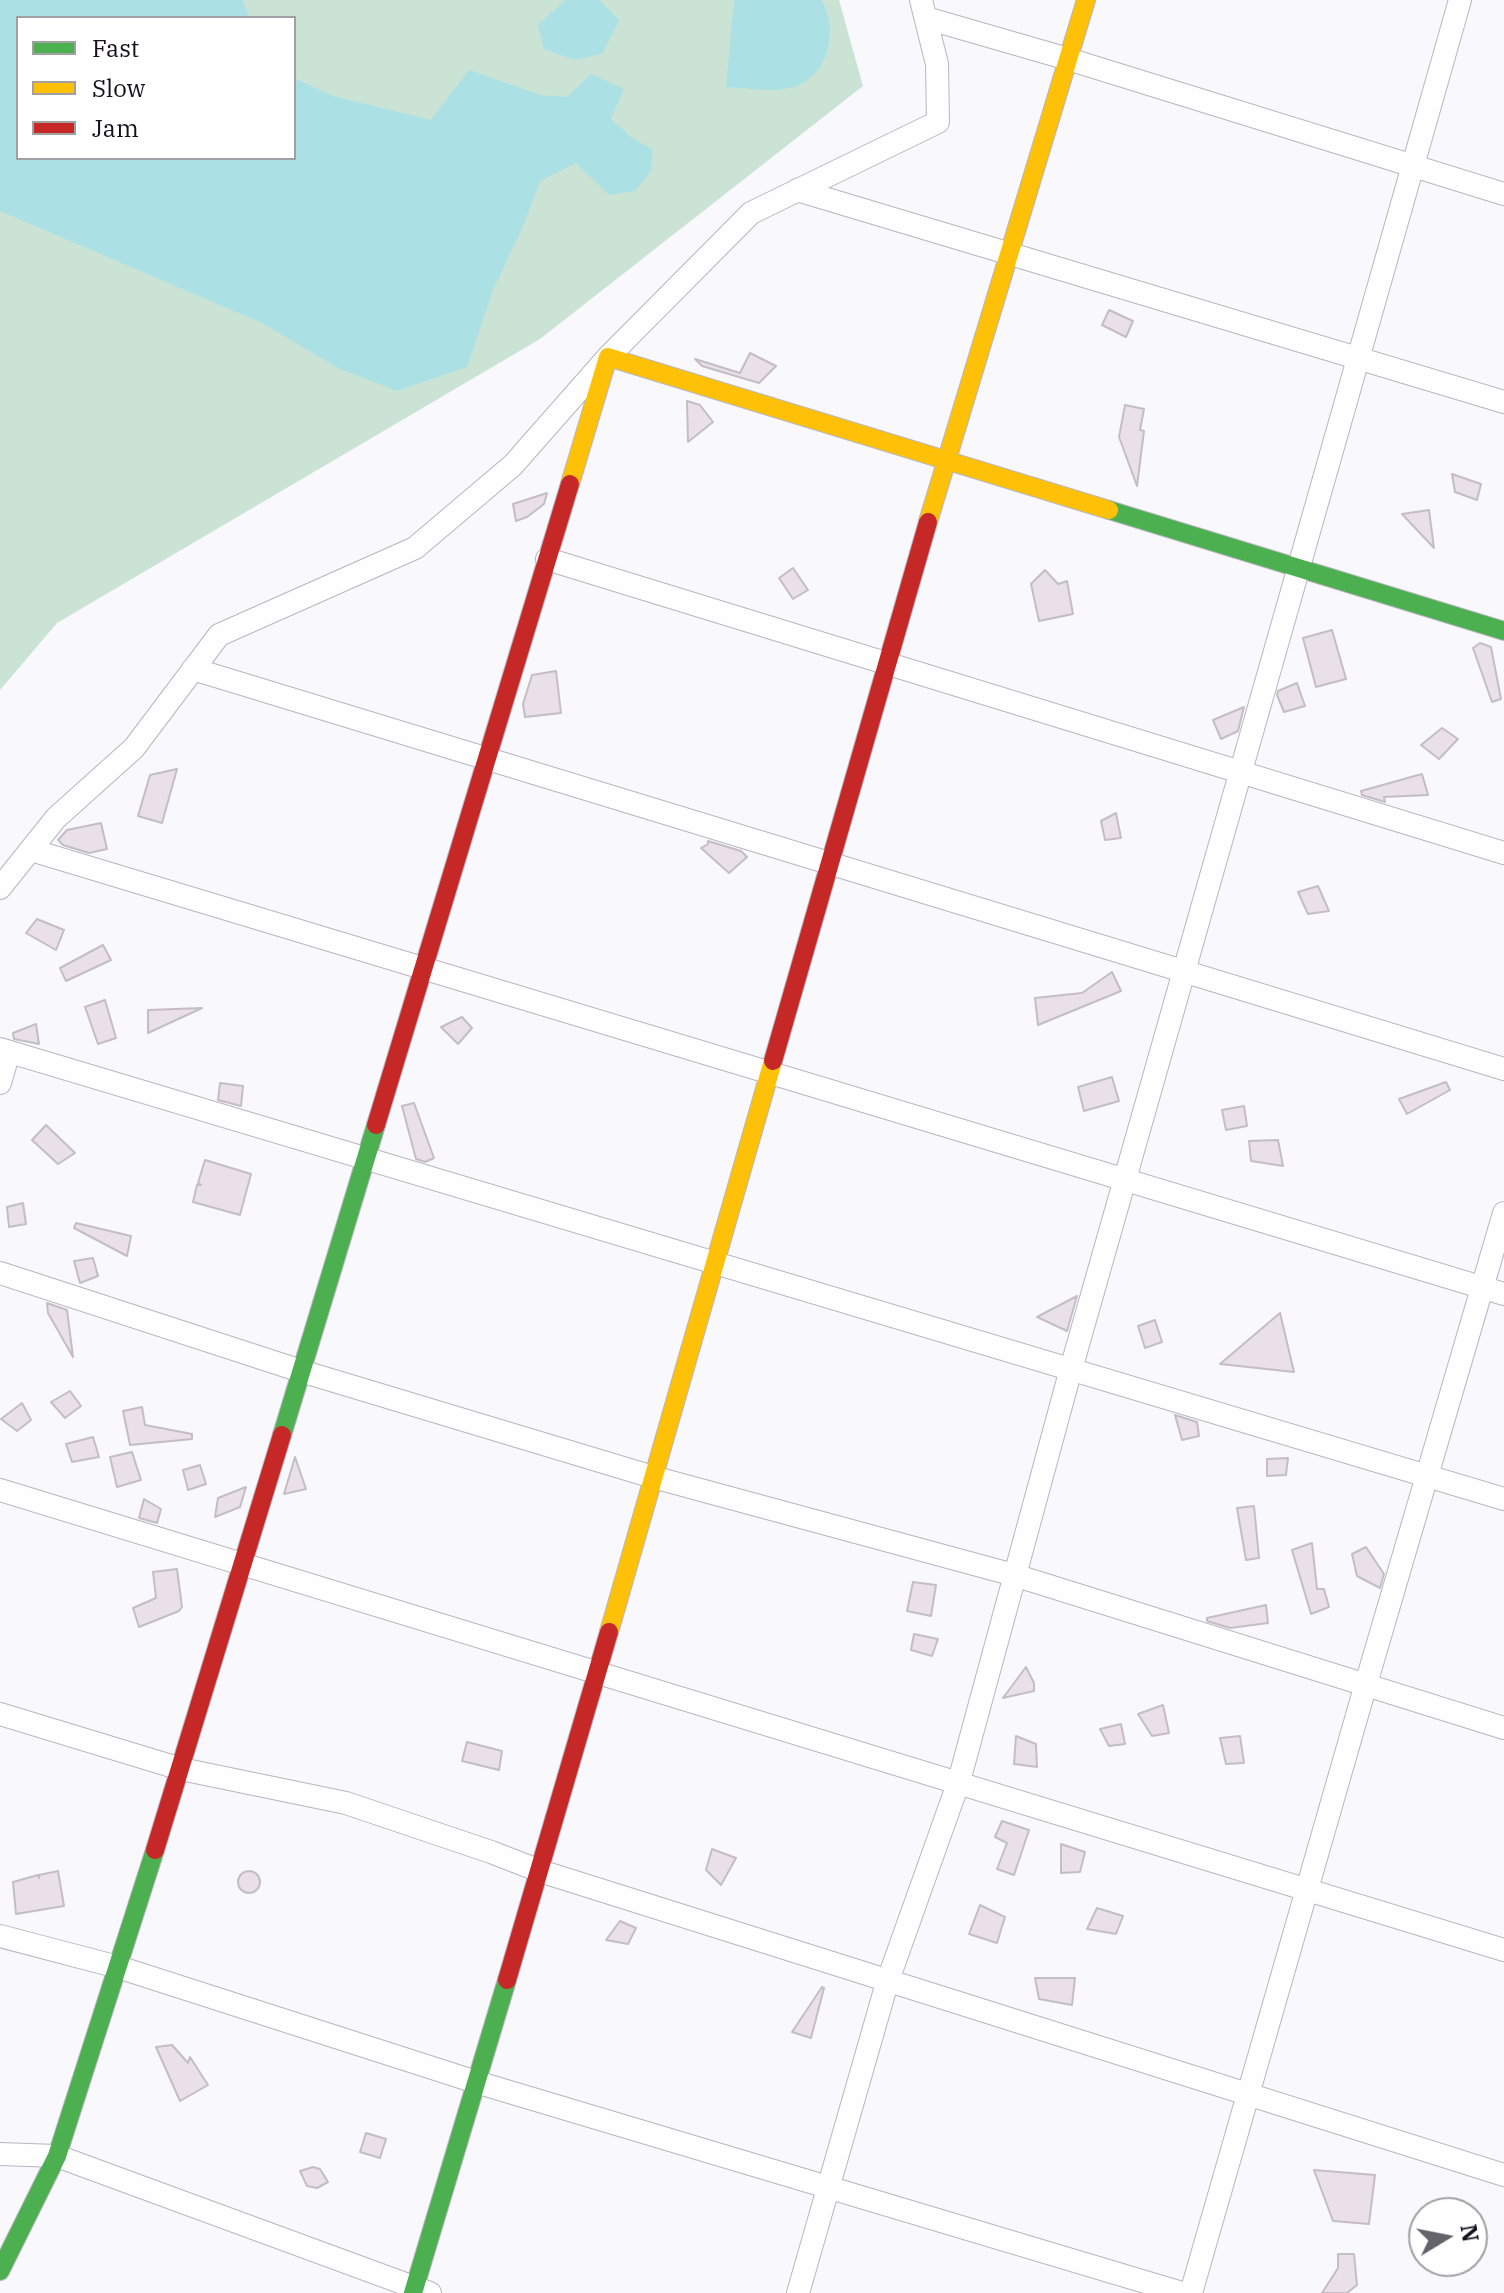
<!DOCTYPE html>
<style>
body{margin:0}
#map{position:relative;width:1504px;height:2293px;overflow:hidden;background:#f9f8fd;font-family:"IBM Plex Serif",serif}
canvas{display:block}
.legend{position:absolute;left:16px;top:16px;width:280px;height:144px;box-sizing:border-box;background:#fff;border:2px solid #a1a0a5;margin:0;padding:10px 14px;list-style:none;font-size:24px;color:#14111d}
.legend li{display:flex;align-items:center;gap:16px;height:40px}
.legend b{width:40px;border:2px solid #a1a0a5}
.north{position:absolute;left:1408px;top:2197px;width:80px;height:80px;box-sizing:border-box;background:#fff;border:2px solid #a1a0a5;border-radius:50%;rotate:80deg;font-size:22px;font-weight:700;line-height:32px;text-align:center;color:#14111d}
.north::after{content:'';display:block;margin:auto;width:28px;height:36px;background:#64626b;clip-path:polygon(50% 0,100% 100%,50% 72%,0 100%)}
</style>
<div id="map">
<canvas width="1504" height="2293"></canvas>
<ul class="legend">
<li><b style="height:10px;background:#4caf50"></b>Fast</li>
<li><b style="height:10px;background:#ffc107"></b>Slow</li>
<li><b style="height:10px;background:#c62828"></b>Jam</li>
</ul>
<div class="north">N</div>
</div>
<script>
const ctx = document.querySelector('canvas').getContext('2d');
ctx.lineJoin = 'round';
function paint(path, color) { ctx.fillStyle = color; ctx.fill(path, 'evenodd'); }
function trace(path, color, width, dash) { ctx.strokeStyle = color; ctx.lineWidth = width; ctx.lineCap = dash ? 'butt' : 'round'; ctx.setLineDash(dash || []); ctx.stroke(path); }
paint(new Path2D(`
 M 0,0 L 839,0 L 863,86 L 540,339 L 57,623 L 0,690 ZM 18,18 L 294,18 L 294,158 L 18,158 Z`), '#cae3d5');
paint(new Path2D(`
 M 0,0 L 243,0 L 249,18 L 18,18 L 18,158 L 294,158 L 294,78 L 333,96 L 431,120 L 469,70 L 541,95 L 567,97 L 591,74 L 624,89 L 611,119 L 631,137 L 652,149 L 651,171 L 635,191 L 609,195 L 576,163 L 540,181 L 523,226 L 493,290 L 467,367 L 397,391 L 338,368 L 262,323 L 0,211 Z
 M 565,0 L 599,0 L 619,20 L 602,54 L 574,60 L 544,49 L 538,25 Z
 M 734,0 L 821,0 C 840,30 828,79 790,88 C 771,92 745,88 726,87 Z`), '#abe1e4');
const building = new Path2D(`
 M 1109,310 L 1133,321 L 1126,337 L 1102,325 Z
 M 750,353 L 776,366 L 759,383 L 702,366 L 695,359 L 740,373 Z
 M 687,401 L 700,405 L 713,422 L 688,442 Z
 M 1125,405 L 1144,409 L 1140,430 L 1144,431 L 1137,486 L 1119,437 Z
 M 1452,474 L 1481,484 L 1477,500 L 1455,492 Z
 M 547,493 L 544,504 L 527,517 L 516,521 L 513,504 Z
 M 1429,510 L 1434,548 L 1402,514 Z
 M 793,568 L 808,590 L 793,599 L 779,578 Z
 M 1045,570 L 1058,584 L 1067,581 L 1073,614 L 1039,621 L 1031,584 Z
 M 1332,630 L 1346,679 L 1316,687 L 1303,638 Z
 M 1480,643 L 1491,647 L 1501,699 L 1492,702 L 1473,648 Z
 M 556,671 L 561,713 L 525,717 L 523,704 L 532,675 Z
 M 1297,683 L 1305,706 L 1284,712 L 1277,695 L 1278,691 Z
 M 1244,707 L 1238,731 L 1221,739 L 1213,720 Z
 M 1442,728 L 1458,739 L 1439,759 L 1421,745 Z
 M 177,769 L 162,823 L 138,816 L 150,775 Z
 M 1422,774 L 1428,795 L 1384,797 L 1385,802 L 1362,795 L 1361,791 Z
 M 1116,813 L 1121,838 L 1105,840 L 1101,821 Z
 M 101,823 L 107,849 L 89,853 L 63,845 L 58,840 L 67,830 Z
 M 708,841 L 741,851 L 747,857 L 729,873 L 701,848 L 708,844 Z
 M 1318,886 L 1329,911 L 1308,914 L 1298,892 Z
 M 37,919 L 64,930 L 56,950 L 26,933 Z
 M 103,945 L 111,960 L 66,981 L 60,968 Z
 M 1112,972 L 1121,991 L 1038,1025 L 1035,998 L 1082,993 Z
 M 105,1000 L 116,1038 L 98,1044 L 85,1007 Z
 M 202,1008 L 148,1033 L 148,1010 Z
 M 462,1017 L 472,1028 L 458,1044 L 441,1027 Z
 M 36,1024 L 39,1044 L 14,1039 L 13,1033 Z
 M 1112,1077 L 1119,1101 L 1084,1111 L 1078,1087 Z
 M 1446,1082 L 1450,1090 L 1407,1114 L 1399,1099 Z
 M 220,1083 L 243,1086 L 241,1106 L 218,1100 Z
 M 414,1103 L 434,1158 L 425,1162 L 416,1159 L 402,1106 Z
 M 1244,1106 L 1247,1126 L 1226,1130 L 1222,1110 Z
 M 46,1125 L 75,1153 L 58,1164 L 32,1140 Z
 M 1278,1140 L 1283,1166 L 1251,1161 L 1249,1141 Z
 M 205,1160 L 251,1174 L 240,1215 L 193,1202 L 197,1185 L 201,1185 L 198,1183 Z
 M 23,1203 L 26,1224 L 9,1227 L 7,1207 Z
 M 76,1223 L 131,1236 L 127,1256 L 74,1228 Z
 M 93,1258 L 98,1276 L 80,1283 L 74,1261 Z
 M 1077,1296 L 1067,1331 L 1037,1317 Z
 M 47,1303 L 67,1310 L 73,1357 L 48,1313 Z
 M 1280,1313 L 1294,1372 L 1220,1364 Z
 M 1155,1320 L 1162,1342 L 1145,1348 L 1138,1326 Z
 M 70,1391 L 81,1406 L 65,1418 L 51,1402 Z
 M 22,1403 L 31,1420 L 17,1431 L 1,1419 Z
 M 142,1407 L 145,1425 L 192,1434 L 192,1439 L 130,1445 L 123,1411 Z
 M 1175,1415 L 1197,1422 L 1199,1436 L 1182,1440 Z
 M 93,1437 L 99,1457 L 72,1462 L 66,1444 Z
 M 132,1452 L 141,1480 L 117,1487 L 110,1457 Z
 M 295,1457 L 306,1489 L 284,1494 Z
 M 1288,1458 L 1286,1475 L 1267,1476 L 1267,1459 Z
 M 200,1465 L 206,1484 L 188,1490 L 183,1470 Z
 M 246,1487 L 240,1507 L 215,1517 L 218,1498 Z
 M 144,1499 L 161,1509 L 157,1523 L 139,1518 Z
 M 1254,1506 L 1259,1558 L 1246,1560 L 1237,1508 Z
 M 1312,1543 L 1317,1589 L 1324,1589 L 1329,1607 L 1311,1614 L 1292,1550 Z
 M 1366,1547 L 1384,1574 L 1380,1588 L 1357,1576 L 1352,1554 Z
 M 177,1569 L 182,1607 L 179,1611 L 139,1627 L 133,1608 L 156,1598 L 153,1572 Z
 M 913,1582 L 936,1585 L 931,1616 L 907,1611 Z
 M 1266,1605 L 1268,1623 L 1230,1628 L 1207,1621 L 1207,1618 Z
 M 914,1634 L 938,1639 L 932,1656 L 911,1650 Z
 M 1026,1667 L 1034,1683 L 1034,1691 L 1003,1698 Z
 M 1163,1705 L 1169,1733 L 1152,1736 L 1138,1714 Z
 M 1121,1724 L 1125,1744 L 1109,1746 L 1100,1729 Z
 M 1016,1736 L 1036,1744 L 1037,1767 L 1014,1764 Z
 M 1240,1736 L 1244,1763 L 1226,1764 L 1220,1738 Z
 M 467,1742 L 502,1751 L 499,1770 L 462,1761 Z
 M 1002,1821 L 1029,1830 L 1014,1875 L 997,1869 L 1007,1843 L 995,1837 Z
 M 1061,1844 L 1085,1852 L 1080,1872 L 1061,1873 Z
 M 712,1849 L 736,1858 L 721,1885 L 706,1870 Z
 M 58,1871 L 64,1906 L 16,1914 L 13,1882 L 38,1875 L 39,1878 L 39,1875 Z
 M238 1882a11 11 0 1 1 22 0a11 11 0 1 1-22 0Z
 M 980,1905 L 1005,1917 L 997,1943 L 969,1934 Z
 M 1097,1908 L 1123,1916 L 1116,1934 L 1087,1929 Z
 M 620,1921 L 636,1928 L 628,1944 L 606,1940 Z
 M 1035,1978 L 1075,1978 L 1072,2005 L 1039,1999 Z
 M 822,1987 L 824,1988 L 811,2038 L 792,2032 Z
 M 172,2045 L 188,2063 L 190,2057 L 208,2085 L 180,2101 L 156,2047 Z
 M 366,2133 L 386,2139 L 380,2158 L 360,2152 Z
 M 313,2167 L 320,2169 L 328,2182 L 317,2188 L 307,2186 L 300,2171 Z
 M 1314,2170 L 1375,2175 L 1369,2224 L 1333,2221 Z
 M 1338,2254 L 1354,2254 L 1357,2285 L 1347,2293 L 1322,2293 L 1338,2268 Z`);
paint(building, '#e9e0ea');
trace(building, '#c4bec4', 2);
const street = new Path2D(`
 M 926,18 L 1068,59 L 1504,194
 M 797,190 L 1504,402
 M 547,559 L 1504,853
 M 193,669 L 1504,1069
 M 31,850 L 1504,1294
 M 0,888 L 56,818 L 134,748 L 219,635 L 415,548 L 513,465 L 608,357 L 751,213 L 938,122 L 937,64 L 921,0
 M 0,1049 L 1504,1499
 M 0,1083 L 9,1052
 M 0,1273 L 301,1371 L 653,1477 L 1014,1575 L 1504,1728
 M 0,1490 L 1504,1950
 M 0,1714 L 181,1769 L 346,1803 L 491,1852 L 540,1871 C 861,1974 1183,2071 1504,2175
 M 0,1936 L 118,1967 L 476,2082 L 1182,2293
 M 0,2154 L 57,2156 L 430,2293
 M 798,2293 L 887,1983 L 959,1781 L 1071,1369 L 1460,0
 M 1191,2293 L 1366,1684 L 1504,1213`);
const fast = new Path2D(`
 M 1109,510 L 1504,631
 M 282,1435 L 376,1125
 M 0,2271 L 57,2156 L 155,1850
 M 413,2293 L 507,1980`);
const slow = new Path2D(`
 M 570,484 L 608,357 L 1109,510
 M 928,522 L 1086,0
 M 609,1632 L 773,1061`);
const jam = new Path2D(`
 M 773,1061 L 928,522
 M 376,1125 L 570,484
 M 155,1850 L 282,1435
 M 507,1980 L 609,1632`);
trace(street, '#b8b6be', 24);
trace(fast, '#b8b6be', 20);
trace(slow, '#b8b6be', 20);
trace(jam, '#b8b6be', 20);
trace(street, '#fefeff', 22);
trace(fast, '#4caf50', 18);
trace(slow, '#ffc107', 18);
trace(jam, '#c62828', 18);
</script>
